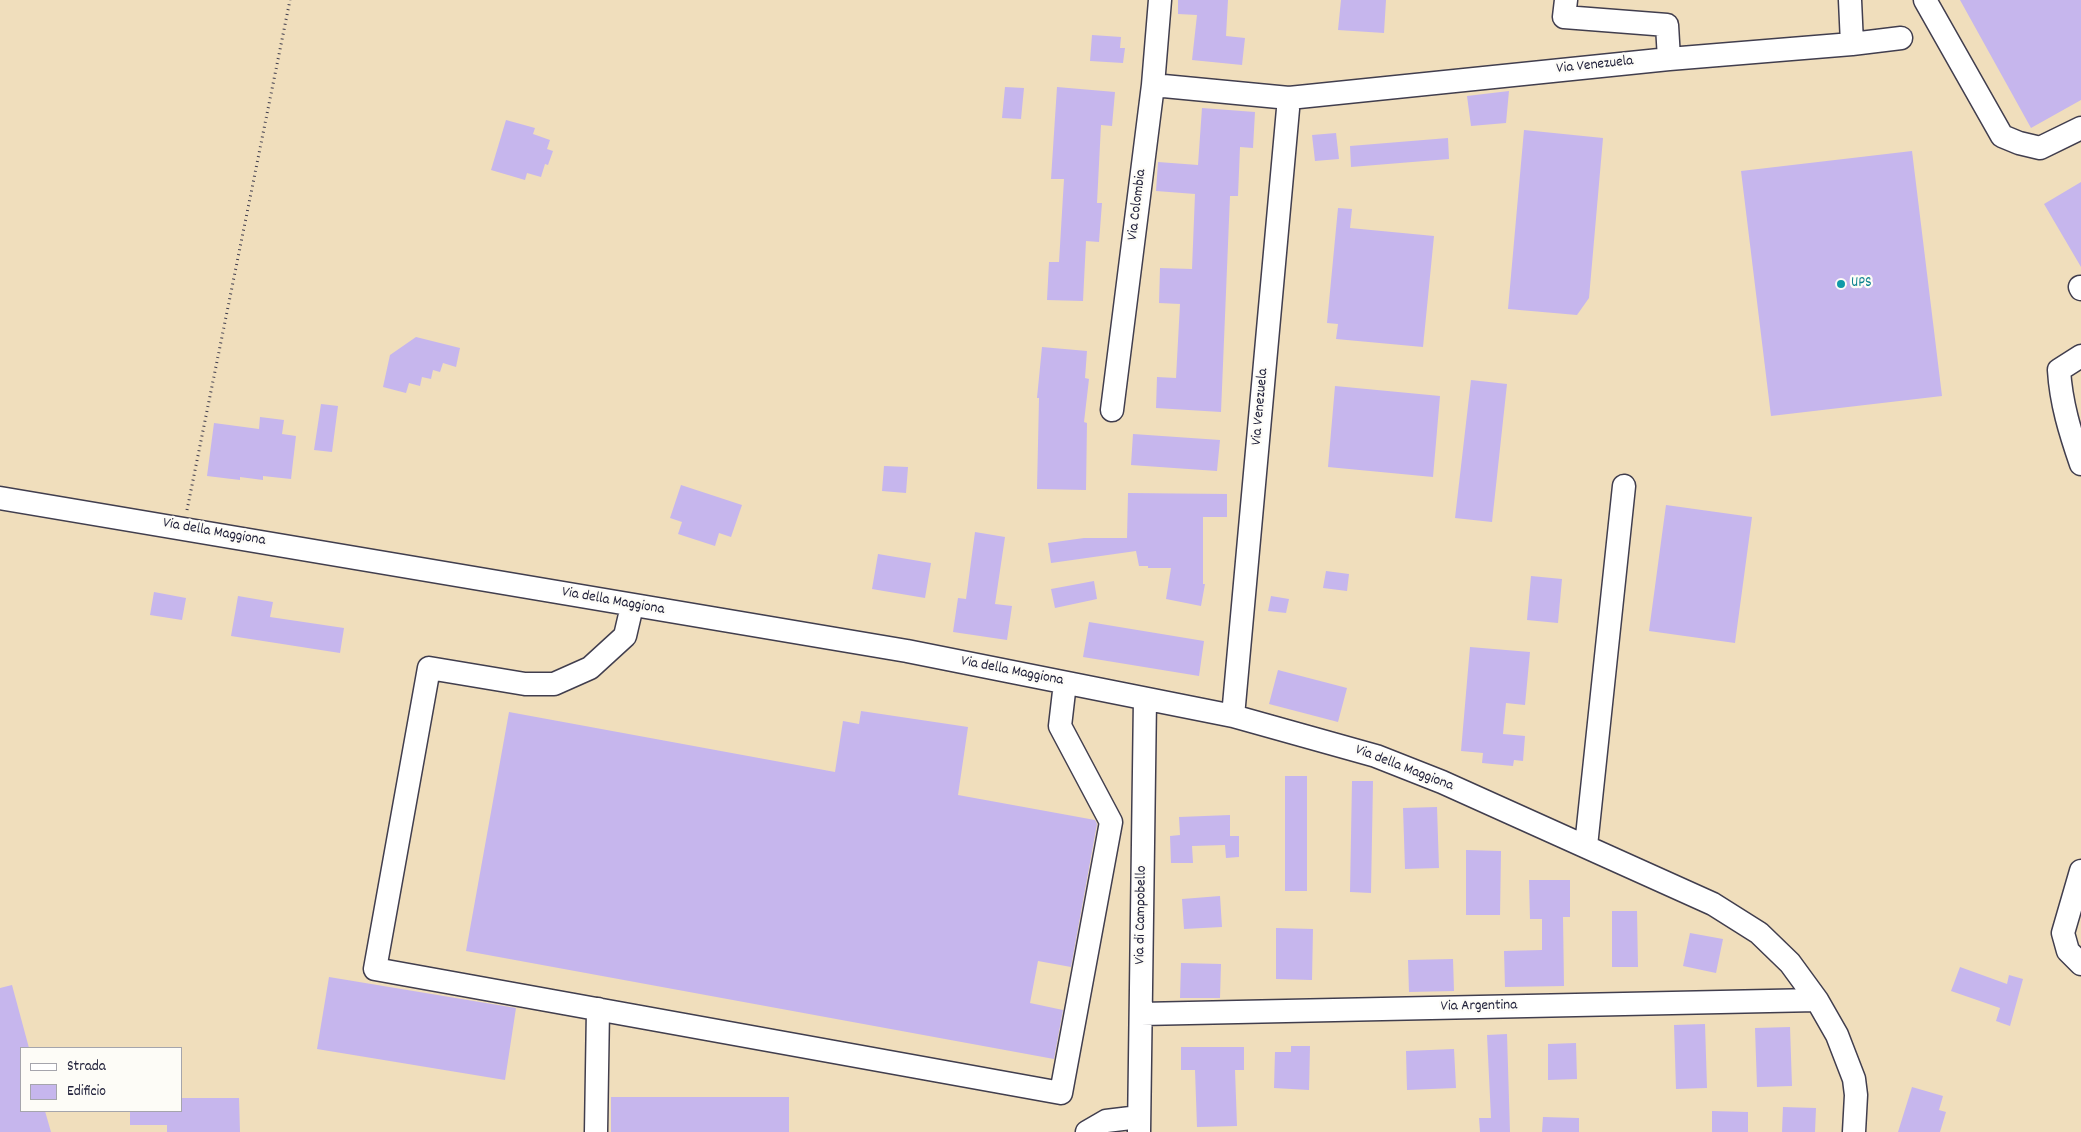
<!DOCTYPE html>
<style>
body{margin:0}
#map{position:relative;width:2081px;height:1132px;overflow:hidden;background:#f0debc;font-family:Dekko,sans-serif}
canvas{display:block}
.legend{position:absolute;left:20px;top:1047px;width:162px;height:65px;box-sizing:border-box;background:#fdfcf7;border:1px solid #a5a5ac;margin:0;padding:6px 9px;list-style:none;font-size:15px;color:#22223b}
.legend li{display:flex;align-items:center;gap:10px;height:25px}
.legend b{width:25px;border:1px solid #a5a5ac}
</style>
<div id="map">
<canvas width="2081" height="1132"></canvas>
<ul class="legend">
<li><b style="height:6px;background:#fff"></b>Strada</li>
<li><b style="height:14px;background:#c6b6ed"></b>Edificio</li>
</ul>
</div>
<script>
const ctx = document.querySelector('canvas').getContext('2d');
ctx.lineJoin = 'round';
function paint(path, color) { ctx.fillStyle = color; ctx.fill(path, 'evenodd'); }
function trace(path, color, width, dash) { ctx.strokeStyle = color; ctx.lineWidth = width; ctx.lineCap = dash ? 'butt' : 'round'; ctx.setLineDash(dash || []); ctx.stroke(path); }
function write(font, color, halo, rows, align = 'center') {
  ctx.font = font + ' Dekko,sans-serif'; ctx.lineWidth = 4.5; ctx.setLineDash([]); ctx.textBaseline = 'middle'; ctx.strokeStyle = halo; ctx.fillStyle = color; for (const [text, x, y, turn = 0] of rows) {
    ctx.save(); ctx.translate(x, y); ctx.rotate((+turn || 0) * Math.PI / 180); ctx.textAlign = isNaN(turn) ? turn : align; if (halo) ctx.strokeText(text, 0, 0); ctx.fillText(text, 0, 0); ctx.restore();
  }
}
paint(new Path2D(`
 M 1178,0 L 1228,0 L 1226,36 L 1245,38 L 1242,65 L 1192,60 L 1197,15 L 1178,14 Z
 M 1341,0 L 1386,0 L 1384,33 L 1338,30 Z
 M 1960,0 L 2081,0 L 2081,100 L 2031,128 Z
 M 1092,35 L 1121,37 L 1120,48 L 1125,48 L 1123,63 L 1090,61 Z
 M 1005,87 L 1024,88 L 1021,119 L 1002,118 Z
 M 1057,87 L 1115,92 L 1112,126 L 1101,125 L 1097,203 L 1102,203 L 1099,242 L 1086,241 L 1083,301 L 1047,300 L 1049,262 L 1059,262 L 1064,179 L 1051,179 Z
 M 1509,91 L 1506,123 L 1471,126 L 1467,96 Z
 M 1202,108 L 1255,112 L 1253,148 L 1240,147 L 1238,196 L 1230,196 L 1221,412 L 1156,408 L 1157,377 L 1176,378 L 1180,304 L 1159,303 L 1160,268 L 1192,269 L 1195,194 L 1156,191 L 1158,162 L 1198,165 Z
 M 506,120 L 535,128 L 533,134 L 550,140 L 547,149 L 553,151 L 548,165 L 545,164 L 541,177 L 527,173 L 525,180 L 491,170 Z
 M 1524,130 L 1603,138 L 1589,298 L 1577,315 L 1508,309 Z
 M 1336,133 L 1339,159 L 1315,161 L 1312,135 Z
 M 1448,138 L 1449,159 L 1351,167 L 1350,146 Z
 M 1912,151 L 1942,396 L 1771,416 L 1741,171 Z
 M 2081,182 L 2081,267 L 2044,204 Z
 M 1338,208 L 1352,209 L 1350,228 L 1434,236 L 1423,347 L 1336,339 L 1338,324 L 1327,323 Z
 M 416,337 L 460,348 L 456,367 L 443,363 L 440,372 L 433,370 L 431,379 L 422,377 L 420,386 L 409,383 L 406,393 L 383,387 L 390,355 Z
 M 1042,347 L 1087,351 L 1085,378 L 1089,379 L 1084,422 L 1087,423 L 1086,490 L 1037,489 L 1039,398 L 1037,398 Z
 M 1471,380 L 1507,384 L 1492,522 L 1455,518 Z
 M 1335,386 L 1440,396 L 1433,477 L 1328,467 Z
 M 321,404 L 338,406 L 332,452 L 314,450 Z
 M 260,417 L 284,420 L 282,434 L 296,436 L 291,479 L 263,476 L 263,480 L 240,477 L 240,480 L 207,476 L 214,423 L 259,429 Z
 M 1133,434 L 1220,440 L 1217,471 L 1131,465 Z
 M 884,466 L 908,467 L 906,493 L 882,491 Z
 M 681,485 L 742,505 L 731,537 L 719,533 L 715,546 L 678,534 L 682,522 L 670,518 Z
 M 1128,493 L 1227,494 L 1227,517 L 1203,517 L 1203,584 L 1205,584 L 1201,606 L 1166,599 L 1171,568 L 1148,568 L 1148,566 L 1139,566 L 1136,551 L 1051,563 L 1048,543 L 1084,538 L 1127,538 Z
 M 1666,505 L 1752,517 L 1735,643 L 1649,631 Z
 M 975,532 L 1005,537 L 995,604 L 1012,606 L 1007,640 L 953,632 L 958,598 L 966,599 Z
 M 878,554 L 931,563 L 925,598 L 872,589 Z
 M 1326,571 L 1349,574 L 1347,591 L 1323,588 Z
 M 1531,576 L 1562,579 L 1558,623 L 1527,620 Z
 M 1094,581 L 1097,599 L 1055,608 L 1051,589 Z
 M 154,592 L 186,598 L 182,620 L 150,615 Z
 M 238,596 L 273,602 L 270,617 L 344,628 L 340,653 L 231,636 Z
 M 1271,596 L 1289,599 L 1286,613 L 1268,611 Z
 M 1089,622 L 1204,641 L 1199,676 L 1083,657 Z
 M 1470,647 L 1530,652 L 1525,705 L 1506,703 L 1503,734 L 1525,736 L 1523,761 L 1514,760 L 1513,766 L 1482,763 L 1483,753 L 1461,751 Z
 M 1278,670 L 1347,688 L 1338,722 L 1269,704 Z
 M 861,711 L 968,727 L 958,795 L 1095,820 L 1097,824 L 1071,967 L 1038,961 L 1030,1003 L 1063,1010 L 1054,1059 L 466,951 L 509,712 L 835,772 L 843,721 L 859,724 Z
 M 1285,776 L 1307,776 L 1307,891 L 1285,891 Z
 M 1352,781 L 1373,781 L 1371,893 L 1350,892 Z
 M 1437,807 L 1439,868 L 1405,869 L 1403,808 Z
 M 1230,815 L 1230,836 L 1239,836 L 1239,857 L 1226,858 L 1225,845 L 1192,846 L 1193,863 L 1171,863 L 1170,836 L 1180,835 L 1179,817 Z
 M 1466,850 L 1501,851 L 1500,915 L 1466,915 Z
 M 1529,880 L 1570,880 L 1570,917 L 1563,917 L 1564,986 L 1505,987 L 1504,951 L 1542,950 L 1542,919 L 1530,919 Z
 M 1220,896 L 1222,927 L 1184,929 L 1182,899 Z
 M 1612,911 L 1637,911 L 1638,967 L 1612,967 Z
 M 1276,928 L 1313,929 L 1312,980 L 1276,979 Z
 M 1690,933 L 1723,939 L 1716,973 L 1683,966 Z
 M 1453,959 L 1454,991 L 1409,992 L 1408,960 Z
 M 1181,963 L 1221,964 L 1220,998 L 1180,998 Z
 M 1960,967 L 2007,984 L 2009,975 L 2023,979 L 2010,1026 L 1996,1021 L 2000,1008 L 1951,991 Z
 M 329,977 L 516,1008 L 505,1080 L 317,1049 Z
 M 12,985 L 29,1048 L 21,1048 L 21,1111 L 45,1111 L 51,1132 L 0,1132 L 0,988 Z
 M 1705,1024 L 1707,1088 L 1676,1089 L 1674,1025 Z
 M 1790,1027 L 1792,1086 L 1757,1087 L 1755,1028 Z
 M 1507,1034 L 1510,1132 L 1480,1132 L 1479,1118 L 1491,1118 L 1487,1035 Z
 M 1576,1043 L 1577,1079 L 1548,1080 L 1548,1044 Z
 M 1291,1046 L 1310,1046 L 1309,1090 L 1274,1088 L 1275,1052 L 1291,1052 Z
 M 1181,1047 L 1244,1047 L 1244,1070 L 1235,1070 L 1237,1126 L 1197,1127 L 1195,1070 L 1181,1070 Z
 M 1454,1049 L 1456,1088 L 1407,1090 L 1406,1051 Z
 M 1912,1087 L 1943,1096 L 1939,1110 L 1946,1112 L 1940,1132 L 1898,1132 Z
 M 611,1097 L 789,1097 L 789,1132 L 611,1132 Z
 M 181,1098 L 239,1098 L 240,1132 L 167,1132 L 167,1125 L 130,1125 L 130,1111 L 181,1111 Z
 M 1783,1107 L 1816,1108 L 1815,1132 L 1782,1132 Z
 M 1712,1111 L 1748,1112 L 1748,1132 L 1712,1132 Z
 M 1543,1117 L 1579,1118 L 1579,1132 L 1542,1132 Z`), '#c6b6ed');
const minor = new Path2D(`
 M 1566,0 L 1564,17 L 1667,25 L 1669,59
 M 1850,0 L 1852,44
 M 1925,0 L 2002,136 L 2019,143 L 2040,148 L 2081,128
 M 1153,85 L 1289,98 L 1669,59 L 1852,44 L 1901,38
 M 2080,287 L 2081,289
 M 2081,356 L 2059,370 C 2061,403 2070,432 2081,464
 M 1112,410 L 1153,85 L 1160,0
 M 0,498 L 907,651 L 1233,716 L 1376,756 L 1442,782 L 1713,904 L 1759,933 L 1790,963 L 1817,1000 L 1837,1035 L 1854,1079 L 1856,1095 L 1854,1132
 M 632,606 L 625,636 L 590,668 L 554,684 L 525,684 L 429,668 L 375,969 L 1061,1093 L 1111,822 L 1060,726 L 1065,683
 M 1233,716 L 1289,98
 M 1586,846 L 1624,486
 M 2081,871 L 2063,933 L 2068,951 L 2081,964
 M 1141,1014 L 1817,1000
 M 596,1132 L 598,1009
 M 1087,1132 L 1106,1121 L 1139,1117
 M 1139,1132 L 1145,699`);
trace(minor, '#413e4e', 25);
trace(new Path2D(`
 M 187,510 L 290,0`), '#413e4e', 3, [1, 4]);
trace(minor, '#fff', 22);
for (const [x, y, r, color] of [
 [1841,284,5,"#0f9aa8"]
]) { const dot = new Path2D(); dot.arc(x, y, r, 0, 2 * Math.PI); ctx.fillStyle = color; ctx.fill(dot); trace(dot, '#fdfcf7', 2); }
write('15px', '#22223b', '#fdfcf7', [
 ["Via Venezuela",1595,66,-6],
 ["Via Colombia",1138,205,-83],
 ["Via Venezuela",1261,407,-85],
 ["Via della Maggiona",214,533,10],
 ["Via della Maggiona",613,602,10],
 ["Via della Maggiona",1012,672,11],
 ["Via della Maggiona",1404,769,21],
 ["Via di Campobello",1142,915,-89],
 ["Via Argentina",1479,1007,-1]
]);
write('15px', '#0d838f', '#fdfcf7', [
 ["UPS",1851,284]
], 'left');
</script>
